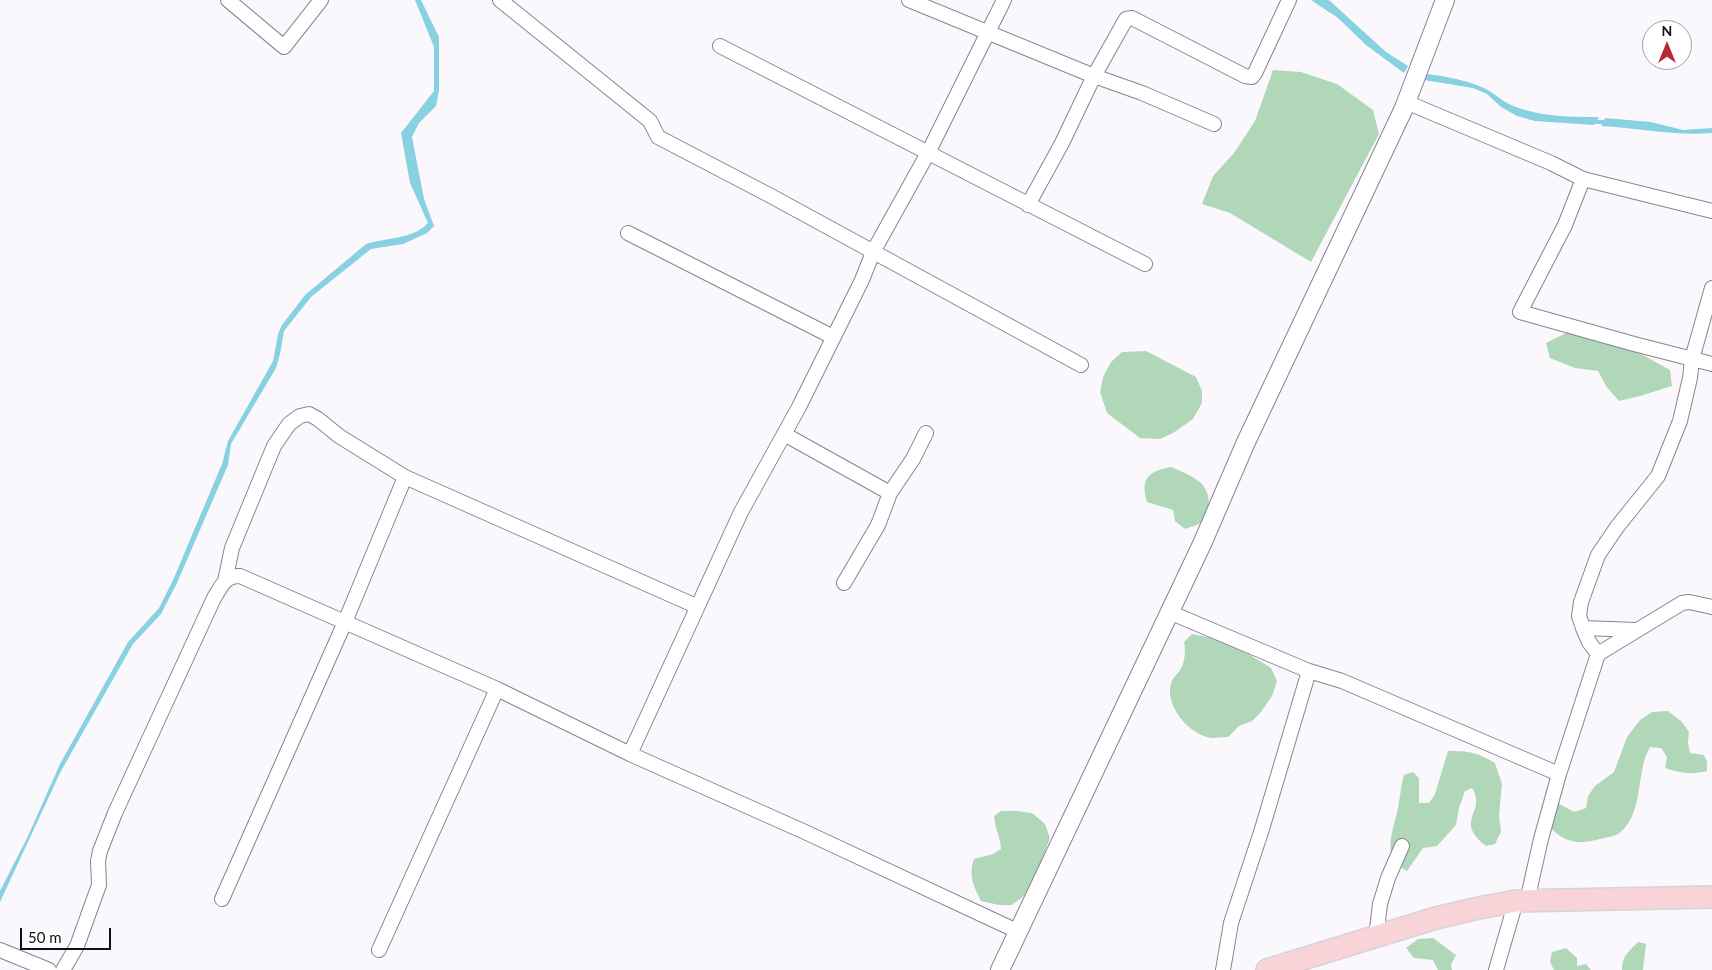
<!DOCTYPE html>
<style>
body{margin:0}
#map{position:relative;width:1712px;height:970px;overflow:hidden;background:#fbf8fd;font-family:Lato,sans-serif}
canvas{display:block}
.north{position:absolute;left:1642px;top:20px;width:50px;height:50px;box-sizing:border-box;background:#fff;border:1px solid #a19fa2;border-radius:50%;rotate:0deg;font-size:14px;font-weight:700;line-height:20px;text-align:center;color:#130f16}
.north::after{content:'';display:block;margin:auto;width:18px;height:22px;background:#b92835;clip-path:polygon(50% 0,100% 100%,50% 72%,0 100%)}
.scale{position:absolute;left:20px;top:928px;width:91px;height:22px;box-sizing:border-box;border:2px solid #130f16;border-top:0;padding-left:6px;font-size:15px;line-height:18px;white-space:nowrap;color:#130f16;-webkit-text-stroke:4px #fff;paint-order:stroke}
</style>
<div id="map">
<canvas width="1712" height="970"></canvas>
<div class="north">N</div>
<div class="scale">50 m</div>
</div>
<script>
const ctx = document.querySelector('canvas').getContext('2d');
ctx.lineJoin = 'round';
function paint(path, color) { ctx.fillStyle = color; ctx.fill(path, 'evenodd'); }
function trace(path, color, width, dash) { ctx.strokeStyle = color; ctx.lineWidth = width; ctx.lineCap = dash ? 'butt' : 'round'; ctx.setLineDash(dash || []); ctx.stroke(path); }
paint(new Path2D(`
 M 1273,70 L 1301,72 L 1337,84 L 1373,110 L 1379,134 L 1311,262 L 1230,213 L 1202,204 L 1213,176 L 1234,153 L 1255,121 Z
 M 1570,331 L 1612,338 L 1670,370 L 1672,386 L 1640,396 L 1619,401 L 1606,386 L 1598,371 L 1575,368 L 1550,358 L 1546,343 Z
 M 1146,351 L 1196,377 L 1202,391 L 1202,403 L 1193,419 L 1173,433 L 1160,439 L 1140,438 L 1107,413 L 1100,392 L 1103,377 L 1111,362 L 1122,352 Z
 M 1171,467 C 1180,471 1194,476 1202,484 C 1211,494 1212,514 1200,523 C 1196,526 1189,527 1185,529 L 1175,521 L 1173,510 L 1147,502 C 1140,479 1148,471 1171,467 Z
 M 1192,634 L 1222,640 L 1242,650 L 1271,668 L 1277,681 L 1272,696 L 1261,712 L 1252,721 L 1239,726 L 1228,737 C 1223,737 1217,738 1212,738 C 1190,736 1162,704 1172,681 C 1173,678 1177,674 1179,672 C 1185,663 1186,651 1184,642 Z
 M 1668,711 L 1682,722 L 1689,732 L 1688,743 L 1690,753 L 1704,755 L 1707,762 L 1707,771 C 1693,775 1679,773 1665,768 L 1667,757 L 1661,748 L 1650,747 C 1647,753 1644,759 1643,766 C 1638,788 1639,819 1618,834 C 1613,837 1602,838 1596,840 C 1570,846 1563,839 1544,823 L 1556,802 L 1574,812 L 1586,808 L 1588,796 L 1595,786 L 1614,772 L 1627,737 L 1640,720 L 1652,712 Z
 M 1448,751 C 1469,751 1476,752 1495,763 L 1502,784 L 1499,815 L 1501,832 L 1495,844 L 1486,846 C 1453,820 1487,813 1472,788 L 1465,791 L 1459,808 L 1456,825 L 1437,846 L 1423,848 L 1407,871 C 1399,866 1393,863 1391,854 C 1388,836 1397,819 1399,802 C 1401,792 1401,784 1404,775 L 1413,772 L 1419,778 L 1419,803 L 1429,803 L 1435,794 Z
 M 1001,811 L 1017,811 L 1032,813 L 1045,824 L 1050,838 L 1034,881 L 1025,895 L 1012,905 L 999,905 L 981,901 C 974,886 968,876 974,859 L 993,854 L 1001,849 C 1000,837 995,828 994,816 Z
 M 1433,938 L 1456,955 L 1451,965 L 1452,970 L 1438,970 L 1433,960 L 1414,958 L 1406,948 L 1418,939 Z
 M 1638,942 L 1646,944 L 1643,970 L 1622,970 C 1621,957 1630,950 1638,942 Z
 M 1566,948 L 1577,958 L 1577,966 L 1586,964 L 1591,970 L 1554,970 L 1550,962 L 1552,952 Z`), '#b0d7b8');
paint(new Path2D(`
 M 415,0 L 421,0 L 439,37 L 439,91 L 436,106 L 419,123 L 412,137 L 424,199 L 434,226 L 427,233 L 403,244 L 371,249 L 311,297 L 284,331 L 280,354 L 276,368 L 231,444 L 228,465 L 177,583 L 161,614 L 133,644 L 61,771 L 0,902 L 0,891 L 28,836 L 60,764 L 128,642 L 159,608 L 173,580 L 222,464 L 228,441 L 273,361 L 278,334 L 282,325 L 305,295 L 366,244 C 387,237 412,240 428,223 L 410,183 L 401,133 L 434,91 L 434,47 Z
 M 1311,0 L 1328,0 L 1330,1 L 1386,52 L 1408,66 L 1404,73 L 1366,45 L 1338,18 Z
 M 1427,74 C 1444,76 1471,81 1486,89 C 1497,95 1504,103 1516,107 C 1543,117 1570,117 1599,117 L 1594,125 L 1535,121 L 1517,116 L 1501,107 L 1487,94 L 1473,88 L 1424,80 Z
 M 1605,118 L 1651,122 L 1683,130 L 1712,128 L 1712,133 C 1675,136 1639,128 1601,126 Z`), '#87d1e0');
trace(new Path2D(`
 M 1593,122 L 1608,122`), '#87d1e0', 4);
const minor = new Path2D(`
 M 228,0 L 284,47 L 321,0
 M 500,0 L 650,121 L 658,137 L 771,196 L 1081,365
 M 909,0 L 1094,76 L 1142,93 L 1214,124
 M 720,46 L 1145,264
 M 1406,102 L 1551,163 L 1583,179 L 1712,211
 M 1583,179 L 1565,225 L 1520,312 L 1634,344 L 1712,364
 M 1028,205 L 1062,143 L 1094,76 L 1126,19 L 1132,18 L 1245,76 L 1252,77 L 1255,73 L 1289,0
 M 628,233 L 833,337
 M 784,434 L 890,493
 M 225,581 L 232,548 L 274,446 L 289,424 L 300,416 L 309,414 L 318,419 L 339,436 L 405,477 L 696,606
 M 844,583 L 878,525 L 890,493 L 913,459 L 926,433
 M 1169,612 L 1309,671 L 1342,681 L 1559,774
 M 1583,628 L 1636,630
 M 1598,654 L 1589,642 L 1583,628 L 1579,616 L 1581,602 L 1598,555 L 1617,527 L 1658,476 L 1680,421 L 1690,378 L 1692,359 L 1712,288
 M 630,754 L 741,512 L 799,407 L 862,280 L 873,252 L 928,153 L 1004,0
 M 222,899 L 345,622 L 405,477
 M 1527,901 L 1541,839 L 1559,774 L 1598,654 L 1682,603 L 1689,602 L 1712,607
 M 1376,937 L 1380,904 L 1388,878 L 1402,846
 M 0,950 L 49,970
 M 379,950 L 497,689
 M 63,970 L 77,946 L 99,885 L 98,861 L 100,851 L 115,813 L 214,598 C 221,587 225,575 240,576 L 497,689 L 630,754 L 805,832 L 1017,931
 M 1223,970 L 1231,923 L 1262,829 L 1309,671
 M 1496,970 L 1516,901`);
const tertiary = new Path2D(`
 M 1000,970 L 1202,544 L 1246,442 L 1404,108 L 1445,0`);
const primary = new Path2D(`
 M 1267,970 L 1436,918 L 1479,908 L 1516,901 L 1712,897`);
trace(minor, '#8c8095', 16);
trace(tertiary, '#8c8095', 20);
trace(primary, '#d5d4d5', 24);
trace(minor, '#fff', 14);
trace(tertiary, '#fff', 18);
trace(primary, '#f8d4d9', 21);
</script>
